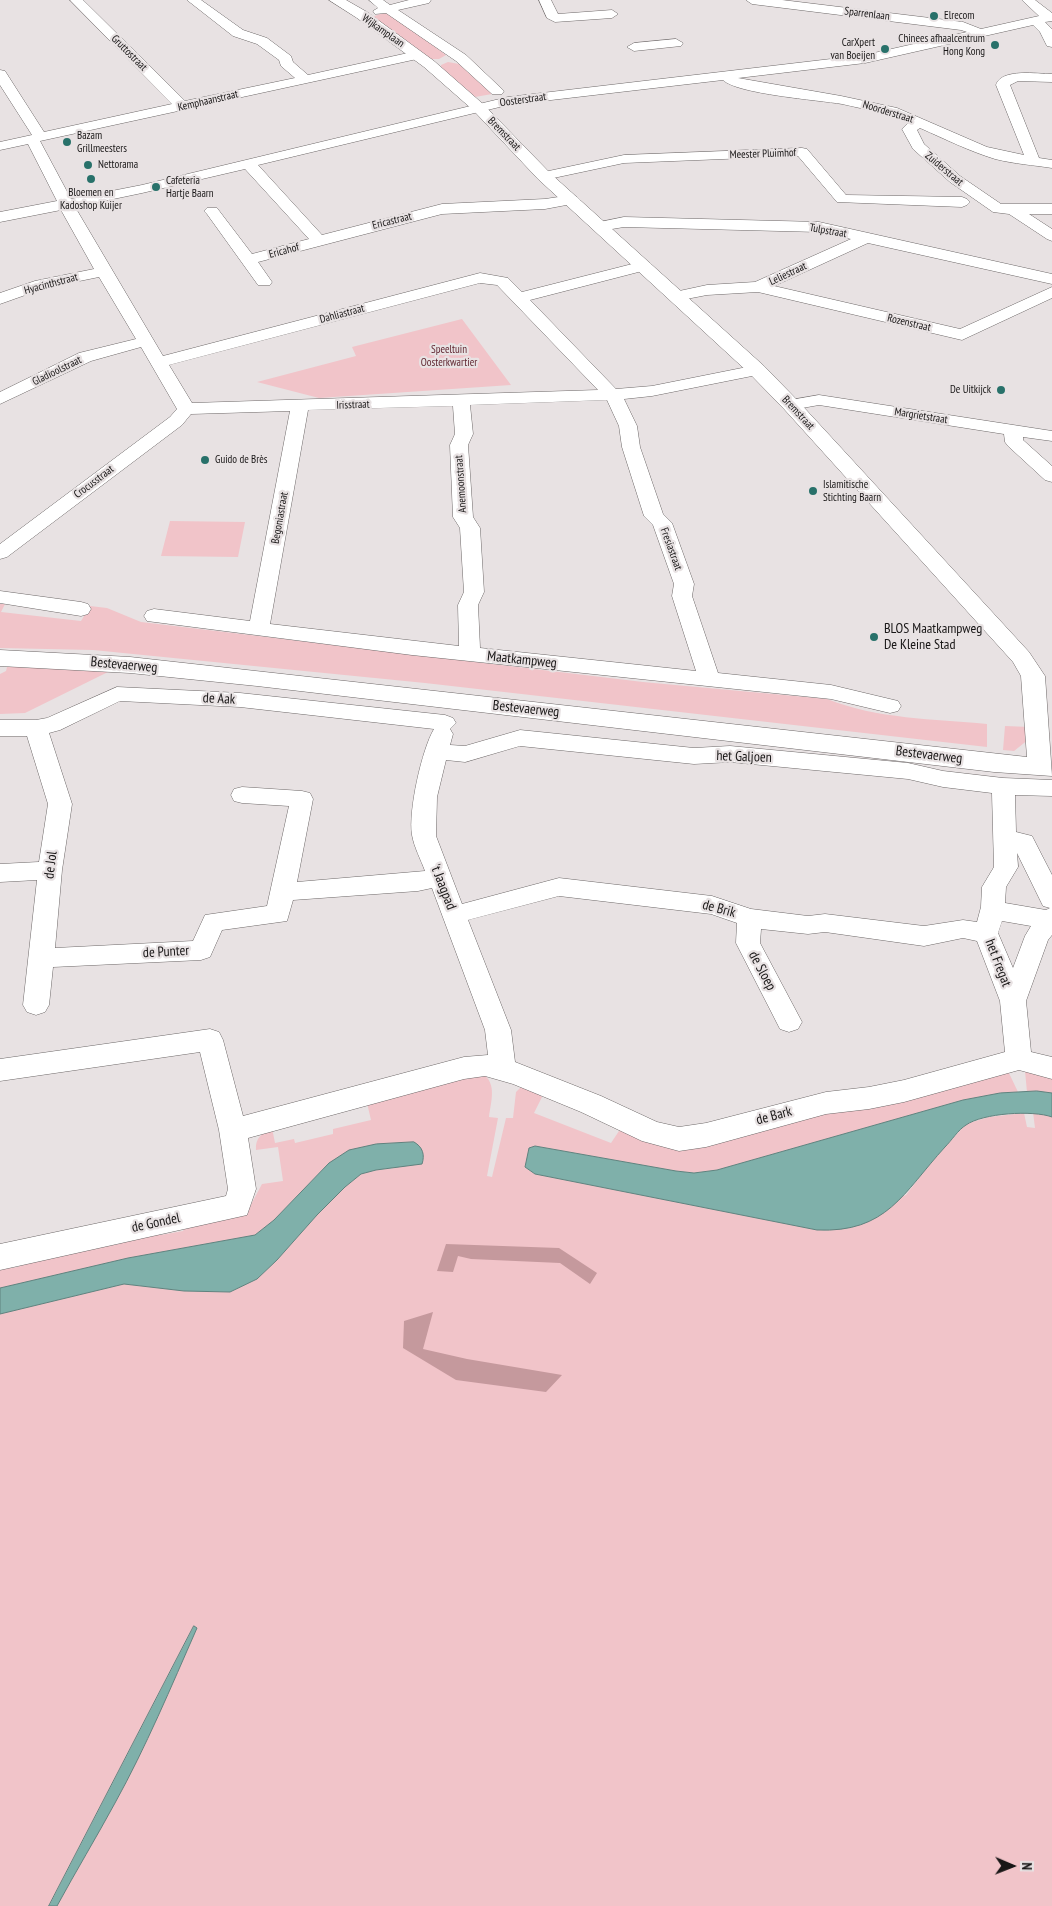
<!DOCTYPE html>
<meta charset="utf-8">
<style>
body{margin:0}
#map{position:relative;width:1052px;height:1906px;overflow:hidden;background:#e8e2e3;font-family:"PT Sans Narrow",sans-serif}
canvas{display:block}
.north{position:absolute;left:987px;top:1841px;width:50px;height:50px;-webkit-text-stroke:4px #e8e2e3;paint-order:stroke;rotate:91deg;font-size:14px;font-weight:700;line-height:20px;text-align:center;color:#181616}
.north::after{content:'';display:block;margin:auto;width:18px;height:22px;background:#181616;clip-path:polygon(50% 0,100% 100%,50% 72%,0 100%)}
</style>
<div id="map">
<canvas width="1052" height="1906"></canvas>
<div class="north">N</div>
</div>
<script>
const ctx = document.querySelector('canvas').getContext('2d');
ctx.lineJoin = 'round';
function paint(path, color) { ctx.fillStyle = color; ctx.fill(path, 'evenodd'); }
function trace(path, color, width, dash) { ctx.strokeStyle = color; ctx.lineWidth = width; ctx.lineCap = dash ? 'butt' : 'round'; ctx.setLineDash(dash || []); ctx.stroke(path); }
function write(font, color, halo, rows, align = 'center') {
  ctx.font = font + ' "PT Sans Narrow",sans-serif'; ctx.lineWidth = 4.5; ctx.setLineDash([]); ctx.textBaseline = 'middle'; ctx.strokeStyle = halo; ctx.fillStyle = color; for (const [text, x, y, turn = 0] of rows) {
    ctx.save(); ctx.translate(x, y); ctx.rotate((+turn || 0) * Math.PI / 180); ctx.textAlign = isNaN(turn) ? turn : align; if (halo) ctx.strokeText(text, 0, 0); ctx.fillText(text, 0, 0); ctx.restore();
  }
}
paint(new Path2D(`
 M 383,13 L 390,14 L 446,55 L 439,59 L 430,59 L 372,17 Z
 M 448,62 L 459,64 L 492,94 L 475,97 L 441,68 L 441,65 Z
 M 462,319 L 511,385 L 319,398 L 257,382 L 356,356 L 352,347 Z
 M 170,521 L 245,522 L 238,557 L 161,556 Z
 M 0,604 L 5,604 L 1,612 L 81,621 L 90,606 L 107,608 L 141,622 L 643,682 L 827,699 C 877,719 934,719 987,724 L 987,747 L 425,683 L 93,650 L 0,648 Z
 M 7,667 L 40,667 L 108,672 L 25,713 L 0,714 L 0,674 L 6,671 Z
 M 1005,726 L 1030,727 L 1029,739 L 1014,751 L 1003,750 Z
 M 1008,1071 L 1018,1092 L 1000,1093 L 963,1100 L 717,1170 L 694,1173 L 676,1171 L 535,1146 L 525,1167 L 535,1174 L 817,1230 L 906,1195 L 929,1165 L 966,1124 L 989,1117 L 1024,1113 L 1027,1127 L 1035,1128 L 1033,1112 L 1040,1112 L 1052,1117 L 1052,1906 L 57,1906 L 115,1803 L 153,1727 L 197,1628 L 194,1627 L 49,1906 L 0,1906 L 0,1314 L 124,1284 L 184,1291 L 230,1292 L 257,1279 L 277,1260 L 317,1215 L 345,1187 L 361,1174 L 376,1170 L 395,1168 L 329,1163 L 274,1220 L 255,1235 L 128,1258 L 0,1288 L 0,1269 L 18,1267 L 28,1258 L 119,1244 L 151,1227 L 161,1235 L 183,1231 L 189,1221 L 247,1212 L 262,1184 L 283,1181 L 278,1147 L 256,1150 C 255,1138 262,1133 272,1128 L 275,1143 L 294,1139 L 295,1143 L 333,1134 L 333,1129 L 371,1120 L 367,1103 L 483,1074 C 497,1084 491,1101 489,1117 L 498,1118 L 487,1176 L 492,1177 L 506,1118 L 513,1118 L 516,1092 L 521,1087 L 537,1090 L 542,1097 L 534,1113 L 611,1143 L 621,1128 L 651,1141 L 810,1114 Z
 M 1025,1071 L 1052,1075 L 1052,1093 L 1027,1092 Z`), '#f1c4c9');
paint(new Path2D(`
 M 446,1244 L 559,1248 L 597,1273 L 590,1284 L 560,1263 L 471,1259 L 458,1256 L 453,1272 L 437,1271 Z
 M 433,1312 L 423,1349 L 467,1359 L 562,1375 L 546,1392 L 456,1380 L 403,1348 L 404,1321 Z`), '#c5999d');
const water = new Path2D(`
 M 1037,1091 L 1052,1093 L 1052,1117 C 1033,1110 983,1113 966,1125 C 958,1130 952,1140 945,1147 C 903,1193 887,1233 817,1230 L 535,1174 L 525,1167 L 529,1148 L 535,1146 L 676,1171 L 694,1173 L 717,1170 L 963,1100 L 1000,1093 Z
 M 414,1142 C 423,1147 425,1155 422,1164 L 376,1170 L 361,1174 L 345,1187 L 317,1215 L 277,1260 L 257,1279 L 230,1292 L 184,1291 L 124,1284 L 0,1314 L 0,1288 L 128,1258 L 255,1235 L 274,1220 L 329,1163 L 349,1150 L 376,1144 Z
 M 194,1626 L 197,1628 C 171,1687 146,1747 115,1803 C 96,1838 76,1871 57,1906 L 49,1906 Z`);
paint(water, '#7fb0aa');
trace(water, '#60827e', 1);
const minor = new Path2D(`
 M 70,0 L 83,0 L 185,101 L 295,78 L 281,66 L 279,60 L 257,44 L 233,36 L 187,0 L 201,0 L 243,30 L 267,38 L 291,56 L 293,62 L 308,75 L 417,51 L 424,55 L 417,59 L 40,141 L 71,199 L 142,185 L 508,97 L 865,55 L 967,32 L 961,30 L 752,4 L 746,0 L 782,0 L 963,22 L 981,29 L 1039,16 L 1022,0 L 1035,0 L 1052,13 L 1052,21 L 1045,22 L 1052,29 L 1052,47 L 1047,46 L 1040,32 L 1033,25 L 865,63 L 738,78 L 841,96 L 897,108 L 987,147 L 1024,155 L 996,85 C 1001,68 1038,74 1052,74 L 1052,82 L 1018,81 L 1010,85 L 1039,158 L 1052,160 L 1052,168 C 1033,165 1015,164 995,159 C 969,151 945,139 920,128 L 917,130 L 924,144 L 960,176 L 1001,204 L 1052,204 L 1052,214 L 1029,214 L 1052,229 L 1052,241 L 1047,239 L 1009,214 L 993,212 L 950,182 L 913,149 L 902,129 L 908,123 C 887,114 865,109 842,104 C 818,100 737,94 723,80 L 508,105 L 258,165 L 322,235 L 442,204 L 545,199 L 572,195 L 577,197 L 580,200 L 577,203 L 545,209 L 442,214 L 258,262 L 272,282 L 270,285 L 258,285 L 207,214 L 204,211 L 207,208 L 217,208 L 252,254 L 309,239 L 245,169 L 142,193 L 75,207 L 163,356 L 480,273 L 508,278 L 522,292 L 644,261 L 650,263 L 652,266 L 650,269 L 530,300 L 616,389 L 652,386 L 757,365 L 763,366 L 766,370 L 763,374 L 757,375 L 652,396 L 624,399 L 637,426 L 640,447 L 663,514 L 672,523 L 694,584 L 692,596 L 718,673 L 831,685 L 898,701 L 901,706 L 898,711 L 890,713 L 831,699 L 412,655 L 147,621 L 144,616 L 147,611 L 154,609 L 250,621 L 290,411 L 191,414 L 182,425 L 7,557 L 0,559 L 0,544 L 170,417 L 177,409 L 141,347 L 91,361 L 0,404 L 0,392 L 79,353 L 136,339 L 99,277 L 45,288 L 0,304 L 0,293 L 35,281 L 94,269 L 61,210 L 0,222 L 0,212 L 57,201 L 28,144 L 0,150 L 0,142 L 32,135 L 0,85 L 0,70 L 5,71 L 44,132 L 172,104 ZM 480,283 L 497,285 L 598,390 L 192,403 L 169,365 ZM 607,400 L 619,426 L 622,447 L 644,516 L 653,525 L 674,584 L 672,596 L 696,671 L 480,648 L 478,605 L 484,592 L 480,528 L 473,517 L 468,445 L 473,434 L 470,405 ZM 453,406 L 455,434 L 450,445 L 453,517 L 460,528 L 464,592 L 458,605 L 459,646 L 270,624 L 308,410 Z
 M 369,0 L 383,0 L 390,5 L 409,0 L 431,0 L 429,3 L 398,10 L 466,55 L 504,91 L 502,94 L 492,94 L 456,61 L 386,13 L 375,14 L 373,11 L 378,8 Z
 M 539,0 L 551,0 L 558,14 L 612,10 L 618,14 L 612,18 L 555,22 L 547,18 Z
 M 676,39 L 683,43 L 681,46 L 634,51 L 627,47 L 634,43 Z
 M 802,148 L 807,149 L 846,195 L 962,197 L 967,199 L 970,202 L 967,205 L 962,207 L 837,202 L 798,156 L 624,163 L 544,180 L 539,179 L 537,176 L 539,173 L 544,172 L 624,155 Z
 M 624,217 L 819,222 L 1052,274 L 1052,284 L 868,243 L 774,286 L 960,329 L 1052,287 L 1052,298 L 962,340 L 758,292 L 707,295 L 676,301 L 670,299 L 668,296 L 670,293 L 707,285 L 755,282 L 851,239 L 819,232 L 624,227 L 600,231 L 595,229 L 592,226 L 595,223 Z
 M 819,395 L 1052,431 L 1052,441 L 1023,437 L 1023,440 L 1052,466 L 1052,482 L 1045,480 L 1008,446 L 1005,442 L 1004,434 L 819,405 L 791,410 L 785,409 L 782,405 L 785,401 Z
 M 0,591 L 81,602 L 88,604 L 91,609 L 88,614 L 81,616 L 0,603 Z
 M 117,687 L 240,693 L 445,715 L 453,718 L 456,723 L 450,729 L 453,734 L 450,745 L 465,746 L 520,730 L 694,748 L 730,746 L 908,763 L 943,771 L 1003,778 L 1052,780 L 1052,796 L 1015,795 L 1016,832 L 1032,836 L 1052,875 L 1052,935 L 1048,940 L 1026,1001 L 1031,1052 L 1052,1057 L 1052,1079 L 1019,1070 L 904,1102 L 869,1109 L 826,1114 L 706,1147 L 679,1151 L 642,1141 L 581,1112 L 513,1084 L 485,1076 L 464,1079 L 248,1138 L 256,1189 L 247,1215 L 0,1270 L 0,1244 L 226,1196 L 228,1189 L 219,1130 L 200,1052 L 0,1081 L 0,1059 L 210,1029 L 219,1032 L 223,1040 L 243,1116 L 464,1057 L 488,1055 L 485,1030 L 432,888 L 418,891 L 293,900 L 287,921 L 222,930 L 210,957 L 201,960 L 53,967 L 49,1005 L 45,1012 L 36,1015 L 27,1012 L 23,1005 L 37,880 L 0,882 L 0,864 L 39,862 L 48,804 L 27,736 L 0,736 L 0,720 L 36,720 L 47,718 ZM 120,701 L 240,707 L 434,729 C 422,749 408,811 412,835 C 414,847 421,860 425,871 L 297,882 L 313,799 L 310,793 L 302,791 L 242,787 L 234,789 L 231,795 L 234,801 L 242,803 L 289,806 L 267,906 L 205,915 L 193,941 L 55,948 L 62,870 L 72,804 L 49,733 L 60,730 ZM 520,746 L 694,764 L 730,762 L 908,779 L 943,787 L 992,793 L 994,867 L 982,887 L 981,907 L 977,922 L 963,920 L 924,926 L 825,914 L 808,916 L 751,909 L 712,896 L 559,878 L 462,904 L 436,836 L 437,797 L 446,760 L 465,762 ZM 1017,853 L 1043,906 L 1050,908 L 1046,910 L 1005,903 L 1006,887 L 1018,867 ZM 559,896 L 711,914 L 737,923 L 736,943 L 780,1029 L 789,1032 L 798,1029 L 802,1022 L 760,943 L 761,929 L 808,934 L 825,932 L 924,946 L 963,938 L 977,941 L 1000,1001 L 1005,1052 L 904,1080 L 869,1087 L 826,1092 L 706,1123 L 679,1127 L 657,1122 L 601,1096 L 515,1062 L 511,1030 L 468,920 ZM 1002,921 L 1031,926 L 1025,936 L 1013,968 L 998,933 Z`);
const tertiary = new Path2D(`
 M 329,0 L 346,0 L 367,12 L 434,61 L 483,104 L 550,173 L 764,366 L 798,401 L 1029,652 L 1045,676 L 1052,776 L 994,772 L 257,686 L 130,673 L 0,666 L 0,650 L 130,657 L 1027,757 L 1021,676 L 1013,662 L 784,409 L 750,374 L 538,179 L 473,110 L 424,67 L 357,18 Z`);
trace(minor, '#6d6868', 1);
trace(tertiary, '#6d6868', 1);
paint(minor, '#fff');
paint(tertiary, '#fff');
for (const [x, y, r, color] of [
 [934,16,5,"#28716a"],
 [995,45,5,"#28716a"],
 [885,49,5,"#28716a"],
 [67,142,5,"#28716a"],
 [88,165,5,"#28716a"],
 [91,179,5,"#28716a"],
 [156,187,5,"#28716a"],
 [1001,390,5,"#28716a"],
 [205,460,5,"#28716a"],
 [813,491,5,"#28716a"],
 [874,637,5,"#28716a"]
]) { const dot = new Path2D(); dot.arc(x, y, r, 0, 2 * Math.PI); ctx.fillStyle = color; ctx.fill(dot); trace(dot, '#e8e2e3', 2); }
write('11px', '#181616', '#e8e2e3', [
 ["Sparrenlaan",867,14,7],
 ["Wijkamplaan",383,31,35],
 ["Gruttostraat",129,53,45],
 ["Oosterstraat",523,100,-8],
 ["Kemphaanstraat",208,101,-13],
 ["Noorderstraat",888,112,17],
 ["Bremstraat",504,134,46],
 ["Meester Pluimhof",763,154,-2],
 ["Zuiderstraat",944,169,40],
 ["Ericastraat",392,221,-14],
 ["Tulpstraat",828,231,10],
 ["Ericahof",284,251,-15],
 ["Leliestraat",788,274,-25],
 ["Hyacinthstraat",51,284,-15],
 ["Dahliastraat",342,314,-15],
 ["Rozenstraat",909,323,13],
 ["Gladioolstraat",57,371,-26],
 ["Irisstraat",353,405,-2],
 ["Bremstraat",798,413,47],
 ["Margrietstraat",921,416,9],
 ["Crocusstraat",94,482,-37],
 ["Anemoonstraat",461,484,-94],
 ["Begoniastraat",280,518,-80],
 ["Fresiastraat",671,549,70]
]);
write('11px', '#181616', '#e8e2e3', [
 ["Elrecom",944,16],
 ["Chinees afhaalcentrum",985,39,"right"],
 ["Hong Kong",985,52,"right"],
 ["CarXpert",875,43,"right"],
 ["van Boeijen",875,56,"right"],
 ["Bazam",77,136],
 ["Grillmeesters",77,149],
 ["Nettorama",98,165],
 ["Cafeteria",166,181],
 ["Hartje Baarn",166,194],
 ["Bloemen en",91,193,"center"],
 ["Kadoshop Kuijer",91,206,"center"],
 ["De Uitkijck",991,390,"right"],
 ["Guido de Brès",215,460],
 ["Islamitische",823,485],
 ["Stichting Baarn",823,498]
], 'left');
write('11px', '#602731', '#e8e2e3', [
 ["Speeltuin",449,350],
 ["Oosterkwartier",449,363]
]);
write('14px', '#181616', '#e8e2e3', [
 ["BLOS Maatkampweg",884,629],
 ["De Kleine Stad",884,645]
], 'left');
write('14px', '#181616', '#e8e2e3', [
 ["Maatkampweg",522,660,6],
 ["Bestevaerweg",124,665,5],
 ["de Aak",219,699,3],
 ["Bestevaerweg",526,709,6],
 ["Bestevaerweg",929,755,7],
 ["het Galjoen",744,757,2],
 ["de Jol",51,865,-83],
 ["'t Jaagpad",443,887,69],
 ["de Brik",719,909,15],
 ["de Punter",166,952,-3],
 ["het Fregat",998,963,69],
 ["de Sloep",762,971,62],
 ["de Bark",774,1116,-15],
 ["de Gondel",156,1223,-12]
]);
</script>
